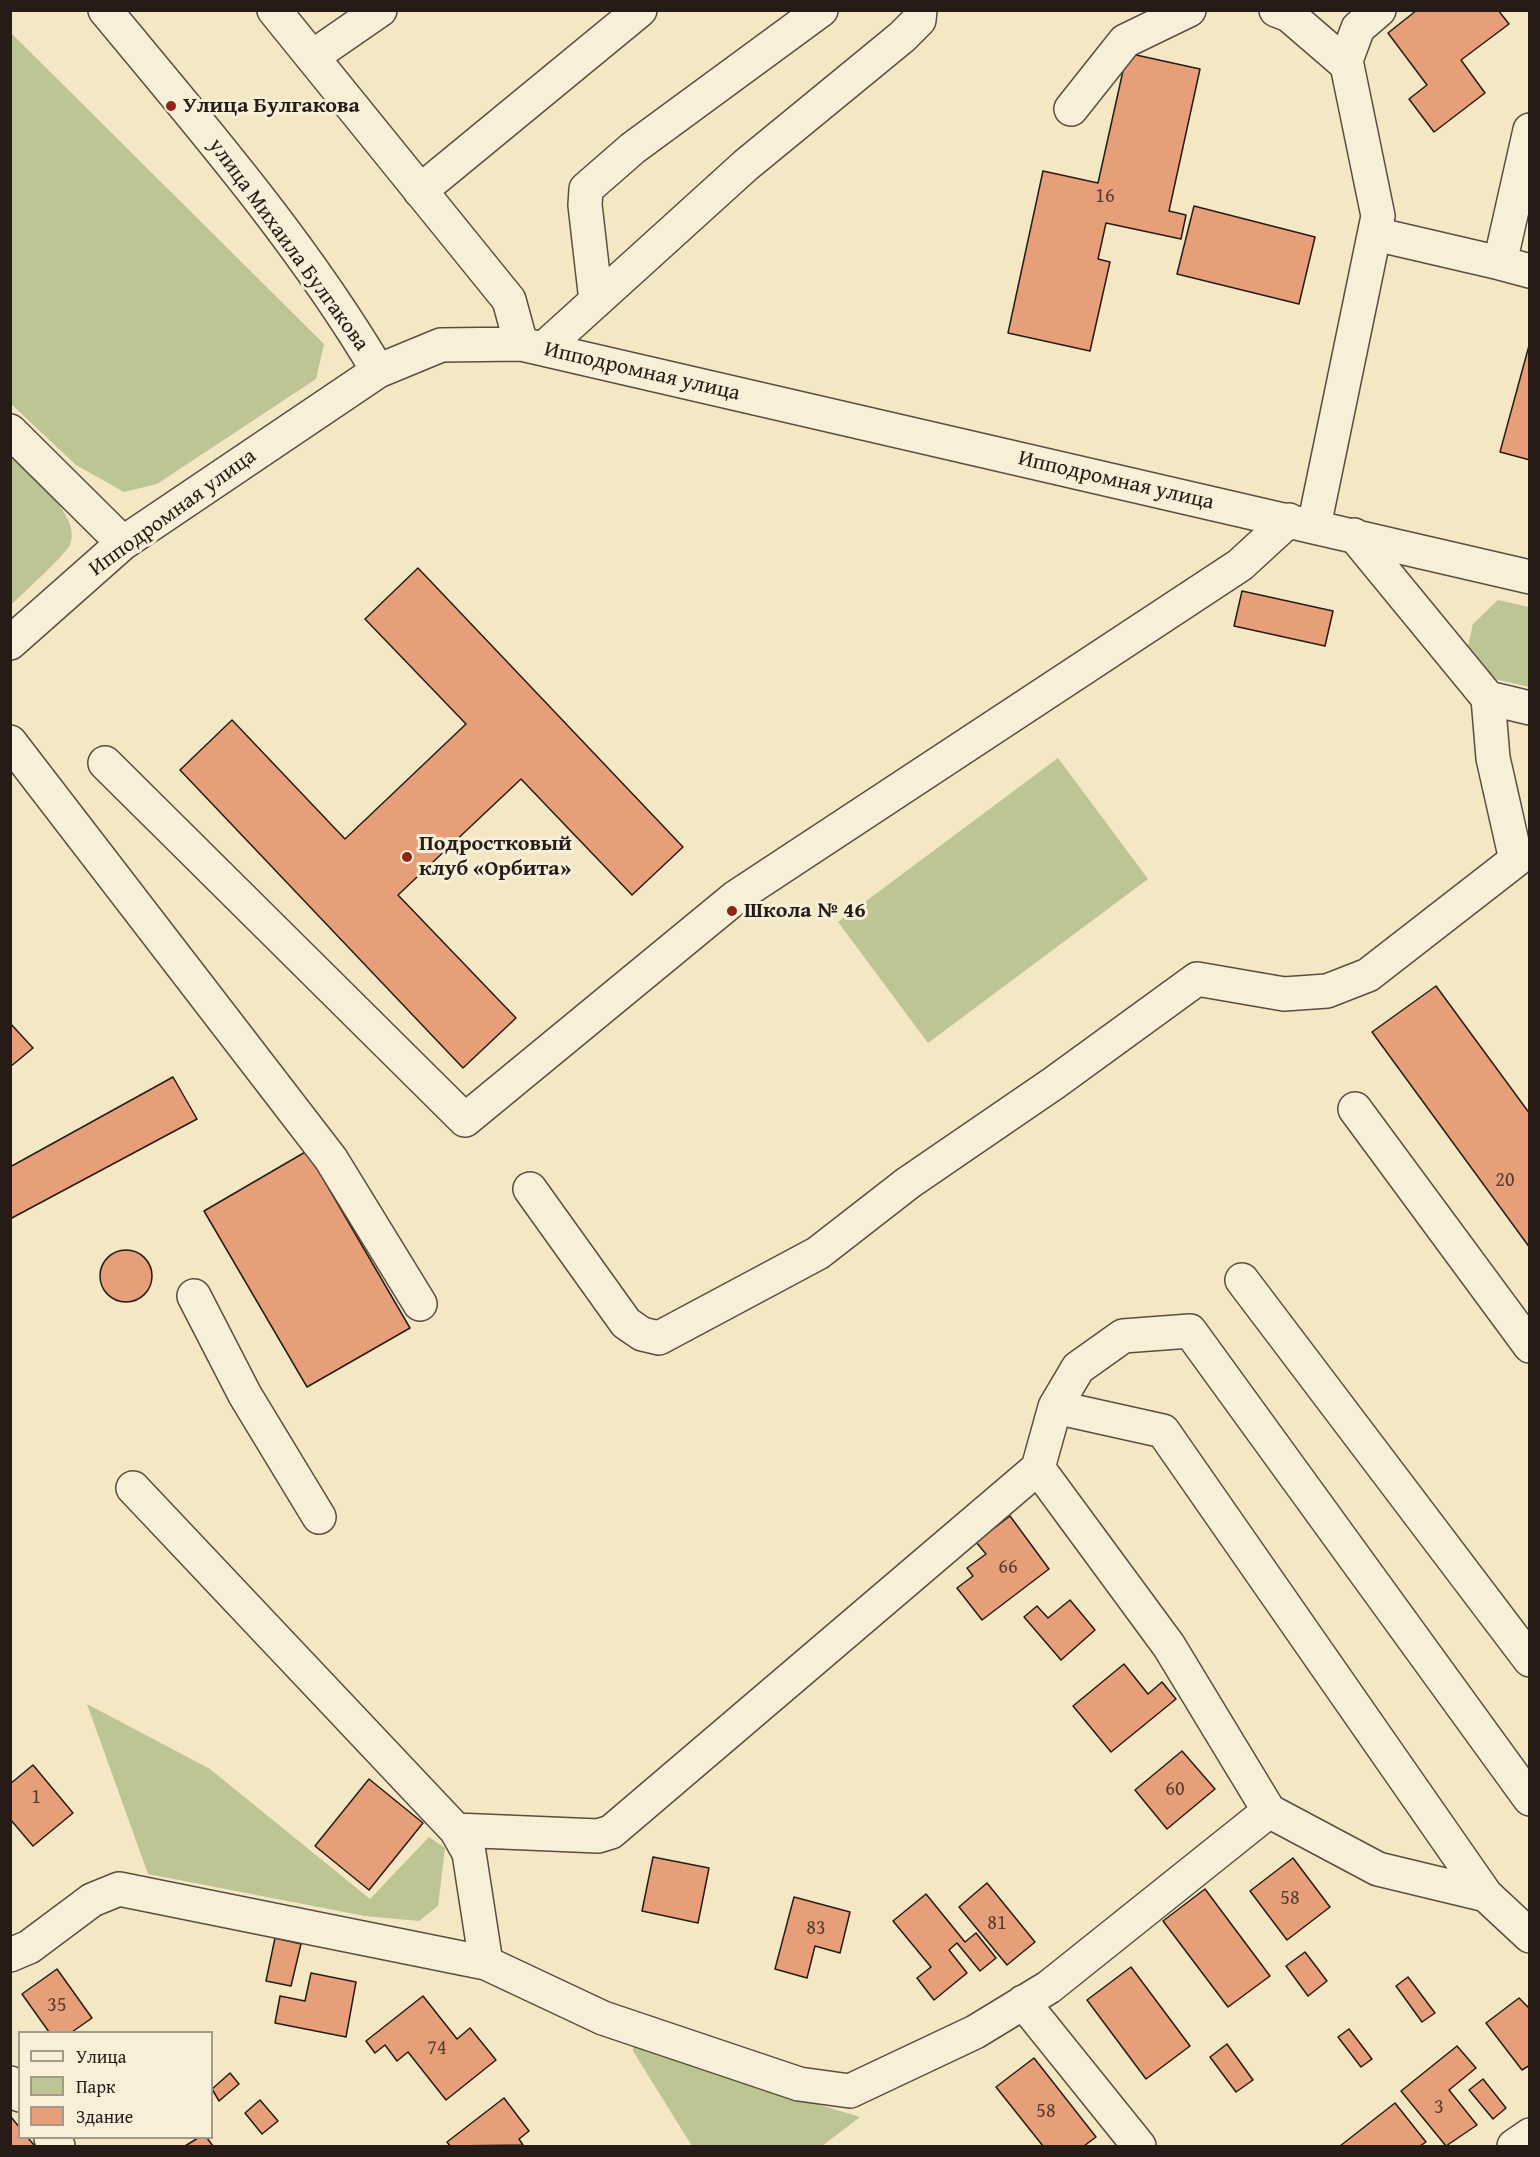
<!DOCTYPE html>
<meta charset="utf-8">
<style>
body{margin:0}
#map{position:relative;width:1540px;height:2157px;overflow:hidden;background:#f4e7c3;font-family:"Gentium Book Plus",serif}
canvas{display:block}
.frame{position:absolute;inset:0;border:12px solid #271b16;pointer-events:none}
.legend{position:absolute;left:18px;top:2031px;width:195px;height:108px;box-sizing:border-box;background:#f8efd8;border:2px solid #a49a8a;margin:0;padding:8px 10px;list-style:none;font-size:18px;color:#271b16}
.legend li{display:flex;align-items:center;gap:12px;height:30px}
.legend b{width:30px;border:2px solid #a49a8a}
</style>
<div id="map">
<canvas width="1540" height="2157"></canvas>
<div class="frame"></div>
<ul class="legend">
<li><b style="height:8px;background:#f8efd8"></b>Улица</li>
<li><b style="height:16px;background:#bcc593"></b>Парк</li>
<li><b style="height:16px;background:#e79f7a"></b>Здание</li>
</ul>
</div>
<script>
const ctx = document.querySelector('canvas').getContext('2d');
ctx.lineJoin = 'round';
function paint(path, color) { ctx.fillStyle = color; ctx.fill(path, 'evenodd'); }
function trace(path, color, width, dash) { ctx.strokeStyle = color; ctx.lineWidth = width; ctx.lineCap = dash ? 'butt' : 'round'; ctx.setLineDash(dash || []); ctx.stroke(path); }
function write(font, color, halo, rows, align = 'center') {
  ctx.font = font + ' "Gentium Book Plus",serif'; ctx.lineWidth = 6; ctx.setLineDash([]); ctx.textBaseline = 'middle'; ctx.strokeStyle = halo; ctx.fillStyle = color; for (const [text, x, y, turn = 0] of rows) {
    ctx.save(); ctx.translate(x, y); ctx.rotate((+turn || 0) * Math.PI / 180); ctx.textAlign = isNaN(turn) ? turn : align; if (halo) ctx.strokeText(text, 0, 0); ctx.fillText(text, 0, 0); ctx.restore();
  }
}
paint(new Path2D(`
 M 10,32 L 324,344 L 316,379 L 157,484 L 124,492 L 76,465 L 11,404 Z
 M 11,455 C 29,473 83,516 70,545 C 66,554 21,595 11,605 Z
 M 1498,600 L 1529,607 L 1529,687 L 1490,678 L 1468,646 L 1473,624 Z
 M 1058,758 L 1148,879 L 928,1043 L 838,922 Z
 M 87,1704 L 210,1769 L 370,1899 L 429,1837 L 445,1848 L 438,1906 L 419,1921 L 365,1916 L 148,1874 Z
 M 633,2039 L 797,2098 L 860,2117 L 822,2146 L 692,2146 L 633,2051 Z`), '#bcc593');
const building = new Path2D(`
 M 1417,10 L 1498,10 L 1509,24 L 1461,60 L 1485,93 L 1434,132 L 1409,99 L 1427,85 L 1388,33 Z
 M 1127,53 L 1200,69 L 1169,211 L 1186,215 L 1181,239 L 1106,223 L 1098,259 L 1110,262 L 1090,351 L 1008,333 L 1043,171 L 1098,183 Z
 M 1194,206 L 1315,237 L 1299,304 L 1177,274 Z
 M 1530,342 L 1530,460 L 1500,452 Z
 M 418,568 L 683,847 L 632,895 L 521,779 L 398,895 L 516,1018 L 463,1068 L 180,770 L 232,720 L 345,839 L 466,724 L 365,619 Z
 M 1242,591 L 1333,611 L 1325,646 L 1234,626 Z
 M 1436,986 L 1530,1114 L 1530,1248 L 1372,1032 Z
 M 10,1023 L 33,1048 L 10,1067 Z
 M 173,1077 L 197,1119 L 10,1219 L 10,1167 Z
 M 307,1151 L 410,1328 L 307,1387 L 204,1211 Z
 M100 1276a26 26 0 1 1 52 0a26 26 0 1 1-52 0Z
 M 1010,1516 L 1049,1569 L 982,1620 L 957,1588 L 973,1576 L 967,1568 L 986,1554 L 976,1542 Z
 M 1070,1600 L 1095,1630 L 1061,1660 L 1024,1617 L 1037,1606 L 1048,1618 Z
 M 1124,1664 L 1148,1694 L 1162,1682 L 1176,1699 L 1111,1752 L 1073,1706 Z
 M 1182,1751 L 1215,1789 L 1167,1829 L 1135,1790 Z
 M 33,1765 L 73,1813 L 33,1846 L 10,1819 L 10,1784 Z
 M 369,1779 L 423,1823 L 369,1890 L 315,1846 Z
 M 653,1857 L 709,1868 L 698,1923 L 642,1911 Z
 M 1293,1858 L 1330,1907 L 1287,1940 L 1250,1891 Z
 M 987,1883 L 1035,1942 L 1007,1965 L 959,1907 Z
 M 1205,1889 L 1270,1976 L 1228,2007 L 1163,1921 Z
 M 926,1894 L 965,1942 L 976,1933 L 996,1958 L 980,1971 L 957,1943 L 949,1950 L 967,1973 L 934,2000 L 917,1978 L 931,1967 L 893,1921 Z
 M 794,1897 L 850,1912 L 840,1953 L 815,1946 L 807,1978 L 775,1969 Z
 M 275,1938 L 301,1944 L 291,1986 L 266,1981 Z
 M 1305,1952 L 1327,1981 L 1308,1996 L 1286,1966 Z
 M 1131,1967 L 1190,2046 L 1146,2079 L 1087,2000 Z
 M 57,1969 L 92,2018 L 72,2032 L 49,2032 L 22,1994 Z
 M 311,1973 L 356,1982 L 346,2037 L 275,2023 L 280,1996 L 305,2001 Z
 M 1408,1977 L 1435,2013 L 1422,2022 L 1396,1986 Z
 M 423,1996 L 457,2039 L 470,2028 L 496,2060 L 446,2100 L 408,2052 L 397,2061 L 385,2045 L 375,2053 L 366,2041 Z
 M 1519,1998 L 1530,2009 L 1530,2065 L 1522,2070 L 1486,2023 Z
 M 1349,2029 L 1372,2059 L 1361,2067 L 1338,2037 Z
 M 1227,2044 L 1253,2080 L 1236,2092 L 1210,2057 Z
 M 1457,2046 L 1476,2068 L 1449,2090 L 1477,2125 L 1446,2146 L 1401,2091 Z
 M 1034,2058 L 1096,2137 L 1084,2146 L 1043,2146 L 996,2087 Z
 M 230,2073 L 239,2084 L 219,2101 L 212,2089 Z
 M 1483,2079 L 1506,2108 L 1493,2119 L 1469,2090 Z
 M 504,2098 L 529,2131 L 519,2139 L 523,2145 L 450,2146 L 447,2142 Z
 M 260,2100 L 278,2121 L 262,2134 L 245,2113 Z
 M 1395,2103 L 1426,2142 L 1420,2146 L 1340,2146 Z
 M 11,2117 L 20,2128 L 20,2138 L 28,2138 L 35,2146 L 10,2146 Z
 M 198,2138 L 207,2138 L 213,2146 L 185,2146 Z`);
paint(building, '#e79f7a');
trace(building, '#271b16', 1.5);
const minor = new Path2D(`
 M 105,10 C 201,126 301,241 378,371
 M 274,10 L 509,300 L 521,344
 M 1276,10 L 1289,15 L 1347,65 L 1378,216 L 1314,526
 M 312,57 L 380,10
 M 1345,63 L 1358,28 L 1379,10
 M 1071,109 L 1125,41 L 1189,10
 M 420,191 L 640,10
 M 1375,234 L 1500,263 L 1530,130
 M 1500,263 L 1530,271
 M 596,301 L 585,205 L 586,189 L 633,148 L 821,10
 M 543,349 L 746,165 L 902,37 L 919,20 L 920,10
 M 10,431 L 123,543
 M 1354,535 L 1488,698 L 1530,708
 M 10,643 L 123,543 L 378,371 L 441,345 L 521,344 L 1530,577
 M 10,742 L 331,1159 L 420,1304
 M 105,763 L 465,1120 L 736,897 L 1240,565 L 1289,520
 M 1355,1109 L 1530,1346
 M 530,1189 L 626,1323 L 642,1334 L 659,1338 L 818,1253 L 908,1183 L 1054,1083 L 1197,979 L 1284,994 L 1327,991 L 1368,975 L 1516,860 L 1493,758 L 1488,698
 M 1242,1280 L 1530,1660
 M 194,1296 L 245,1395 L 319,1517
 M 1055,1407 L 1078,1368 L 1123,1336 L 1190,1331 L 1530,1799
 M 1038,1468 L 1169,1646 L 1269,1811 L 1378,1869 L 1486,1895
 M 133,1488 L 456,1830 L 598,1836 L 611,1832 L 1038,1468 L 1055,1407 L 1163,1431 L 1486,1895 L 1530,1936
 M 10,1955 L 29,1947 L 92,1900 L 119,1889 L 486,1963 L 469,1853 L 456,1830
 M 486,1963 L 603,2018 L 799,2084 L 850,2091 L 975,2032 L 1049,1987 L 1269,1811
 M 1023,2002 L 1139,2146
 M 10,2083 L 20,2095
 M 51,2138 L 58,2146
 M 1514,2146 L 1530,2135`);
trace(minor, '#5a4e41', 36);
trace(minor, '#f8efd8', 33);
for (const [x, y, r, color] of [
 [171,106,6,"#8f2418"],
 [407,857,6,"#8f2418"],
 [732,911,6,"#8f2418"]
]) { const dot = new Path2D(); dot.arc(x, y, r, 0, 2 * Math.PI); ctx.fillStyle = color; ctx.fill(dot); trace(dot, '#f8efd8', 2); }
write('20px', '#573c2f', null, [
 ["16",1105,197],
 ["20",1505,1181],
 ["66",1008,1568],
 ["60",1175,1790],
 ["1",36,1798],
 ["58",1290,1899],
 ["81",997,1924],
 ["83",816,1929],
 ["35",57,2006],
 ["74",437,2049],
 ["3",1439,2108],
 ["58",1046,2112]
]);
write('bold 22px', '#271b16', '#f8efd8', [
 ["Улица Булгакова",183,106],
 ["Подростковый",419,844],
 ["клуб «Орбита»",419,869],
 ["Школа № 46",744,911]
], 'left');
write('22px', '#271b16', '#f8efd8', [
 ["улица Михаила Булгакова",288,245,54],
 ["Ипподромная улица",642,372,13],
 ["Ипподромная улица",1116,481,13],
 ["Ипподромная улица",173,513,-36]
]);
</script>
